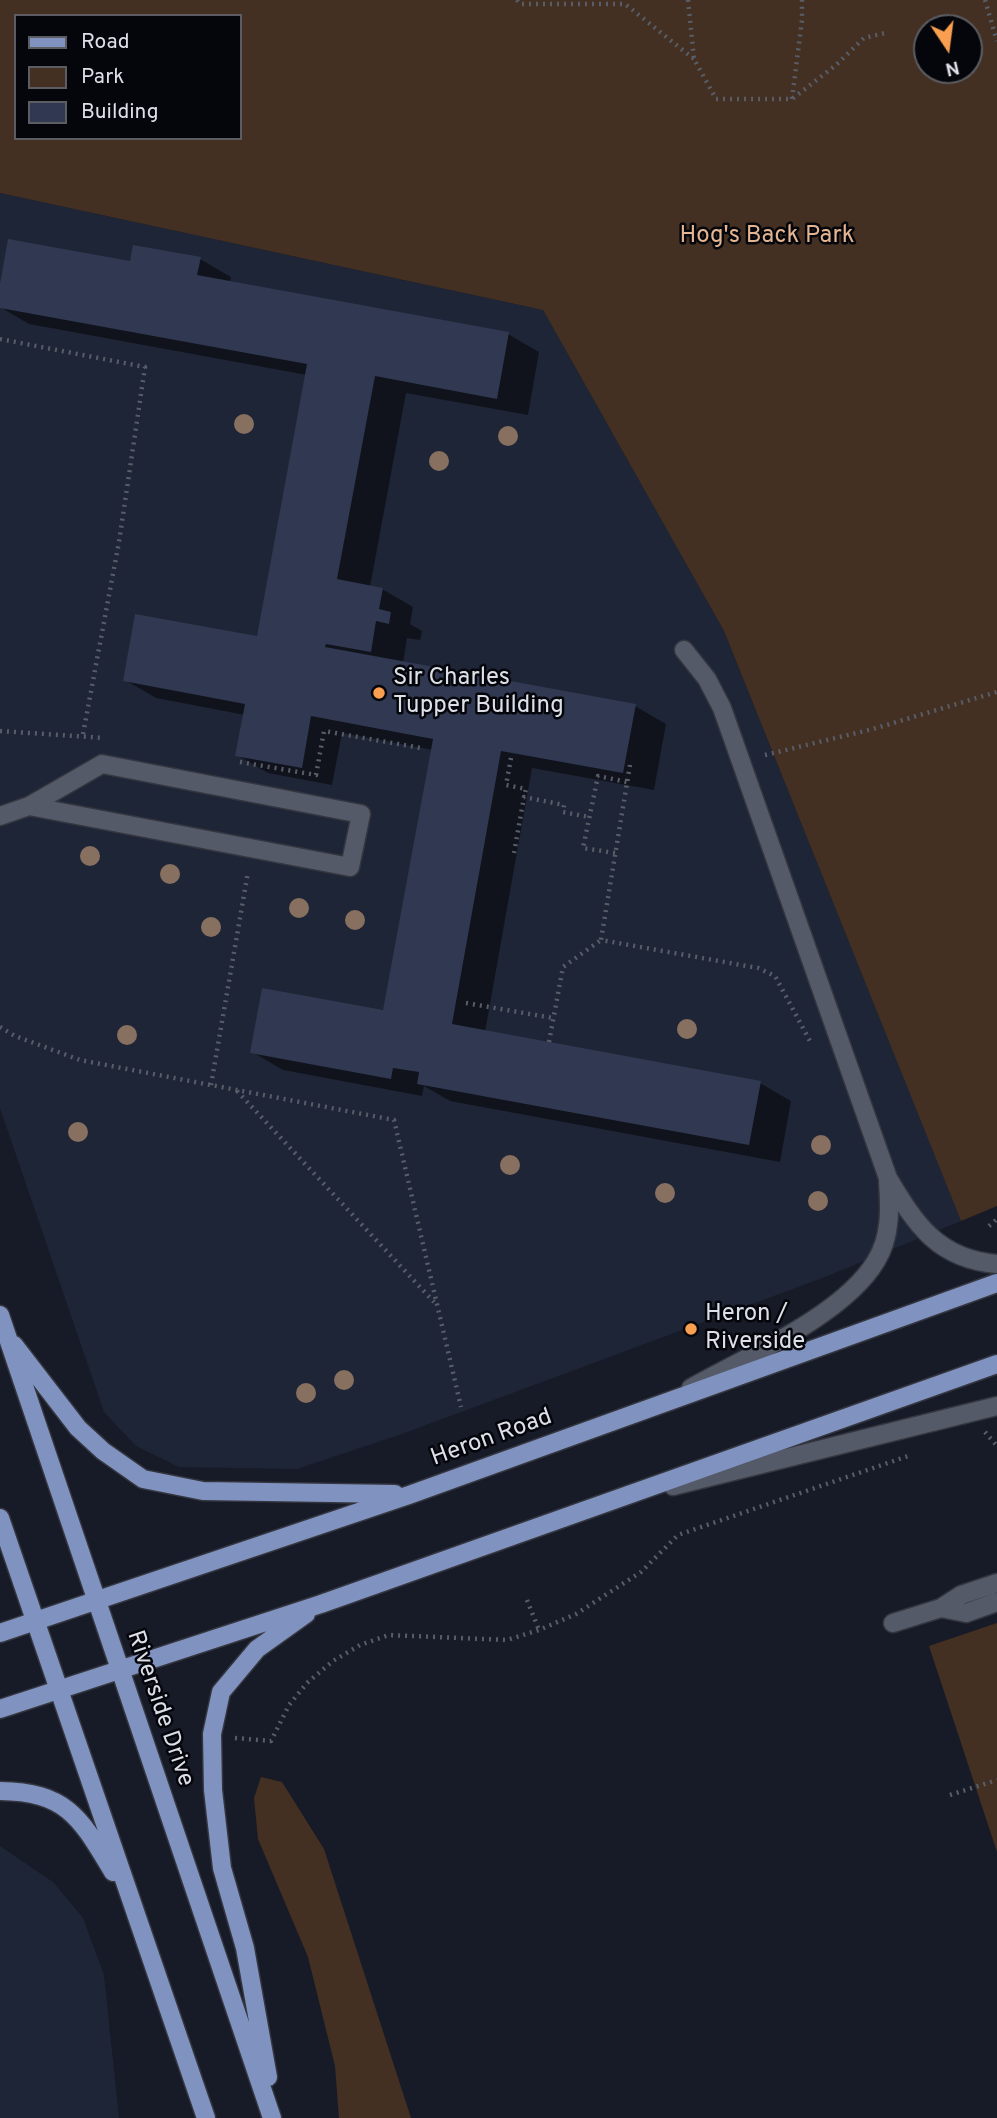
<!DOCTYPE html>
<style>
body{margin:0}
#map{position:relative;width:997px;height:2118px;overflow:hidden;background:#171b27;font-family:Overpass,sans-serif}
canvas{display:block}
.legend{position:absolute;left:14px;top:14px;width:228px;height:126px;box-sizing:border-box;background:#05060b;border:2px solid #5b5d63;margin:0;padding:9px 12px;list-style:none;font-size:21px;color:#dce0e8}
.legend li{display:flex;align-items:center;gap:14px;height:35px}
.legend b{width:35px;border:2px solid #5b5d63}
.north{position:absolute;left:913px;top:14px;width:70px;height:70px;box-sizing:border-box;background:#05060b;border:2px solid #5b5d63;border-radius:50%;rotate:167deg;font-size:19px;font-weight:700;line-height:28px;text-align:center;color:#dce0e8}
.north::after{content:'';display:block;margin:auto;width:24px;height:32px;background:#fa9f4f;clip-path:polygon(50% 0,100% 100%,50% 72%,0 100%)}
</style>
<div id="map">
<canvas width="997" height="2118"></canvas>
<ul class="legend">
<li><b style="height:9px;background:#8092bf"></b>Road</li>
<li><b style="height:19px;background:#433022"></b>Park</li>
<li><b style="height:19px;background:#303951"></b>Building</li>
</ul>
<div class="north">N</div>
</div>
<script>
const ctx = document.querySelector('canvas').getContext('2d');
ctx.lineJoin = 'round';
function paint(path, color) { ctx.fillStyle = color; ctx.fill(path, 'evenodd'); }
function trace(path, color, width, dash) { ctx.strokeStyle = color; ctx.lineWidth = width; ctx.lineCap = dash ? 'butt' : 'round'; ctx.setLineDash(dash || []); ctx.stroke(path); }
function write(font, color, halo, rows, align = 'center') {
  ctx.font = font + ' Overpass,sans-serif'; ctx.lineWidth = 5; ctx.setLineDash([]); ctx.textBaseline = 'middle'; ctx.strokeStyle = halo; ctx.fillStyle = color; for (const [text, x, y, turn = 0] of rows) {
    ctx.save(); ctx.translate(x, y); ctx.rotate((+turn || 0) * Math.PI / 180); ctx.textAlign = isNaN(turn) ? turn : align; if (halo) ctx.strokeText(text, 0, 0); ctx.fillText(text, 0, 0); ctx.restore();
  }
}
paint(new Path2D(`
 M 0,193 L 543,310 L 724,631 L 961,1221 L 825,1277 L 402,1434 L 297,1469 L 179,1467 L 136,1446 L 104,1412 L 0,1108 Z
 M 0,1846 L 53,1882 L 83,1918 L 104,1975 L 119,2118 L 0,2118 Z`), '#1e2536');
paint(new Path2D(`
 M 0,0 L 997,0 L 997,1206 L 961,1221 L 724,631 L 543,310 L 0,193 ZM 16,16 L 240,16 L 240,138 L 16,138 ZM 927,28 L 969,28 L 969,70 L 927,70 Z
 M 997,1623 L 997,1852 L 929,1646 Z
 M 261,1777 L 282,1782 L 324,1849 L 411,2118 L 339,2118 L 335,2066 L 308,1957 L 258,1839 L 254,1798 Z`), '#433022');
paint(new Path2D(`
 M 200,259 L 231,277 L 230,282 L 508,334 L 539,352 L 528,415 L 406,393 L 370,587 L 382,589 L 413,607 L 410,624 L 422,631 L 420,640 L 407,638 L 403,663 L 635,706 L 666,724 L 654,790 L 532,768 L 485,1032 L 760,1083 L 791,1101 L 780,1162 L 450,1101 L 424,1086 L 422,1096 L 283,1070 L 252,1052 L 384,1012 L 433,750 L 342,733 L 332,785 L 268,773 L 237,755 L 245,715 L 156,698 L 125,680 L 258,638 L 307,375 L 29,324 L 0,307 L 0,294 L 131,263 Z`), '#0007');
paint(new Path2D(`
 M 8,239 L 130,261 L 133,245 L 201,257 L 197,275 L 509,332 L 497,399 L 375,376 L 337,579 L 383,588 L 379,609 L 391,612 L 389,624 L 376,621 L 371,652 L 326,644 L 325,647 L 636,704 L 623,773 L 501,751 L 452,1024 L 761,1081 L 749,1145 L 417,1084 L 419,1072 L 393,1068 L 391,1079 L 250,1053 L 262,988 L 383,1010 L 433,739 L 311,716 L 302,768 L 235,756 L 245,704 L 123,681 L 135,614 L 257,636 L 307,364 L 0,308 L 0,284 Z`), '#303951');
const minor = new Path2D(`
 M 684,650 L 707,679 L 722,708 L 888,1178 C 916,1225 938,1259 997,1264
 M 0,816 L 29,806 L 102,764 L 361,814 L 350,867 L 29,806
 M 691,1388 C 746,1357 844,1315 876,1261 C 891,1237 890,1208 888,1182
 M 673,1486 L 997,1406
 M 941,1608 L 966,1613 L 997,1602
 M 893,1623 L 941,1608 L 961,1595 L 997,1583`);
const major = new Path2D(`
 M 0,1315 L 272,2118
 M 14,1345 L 78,1428 L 103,1451 L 143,1479 L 203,1491 L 395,1494
 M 0,1518 L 206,2118
 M 0,1633 L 409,1495 L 997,1283
 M 0,1709 L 321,1604 L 997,1364
 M 0,1791 C 68,1792 81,1819 113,1872
 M 268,2077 L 245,1948 L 222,1868 L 213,1790 L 212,1734 L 221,1692 L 257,1649 L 306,1614`);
trace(minor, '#34363f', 21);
trace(major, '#34363f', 21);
trace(new Path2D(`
 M 517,0 L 520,4 L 625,4 L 694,59
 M 688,0 L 694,59 L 716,99 L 792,99 L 835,66 L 864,38 L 885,33
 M 985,0 L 997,41
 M 792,99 L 802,20 L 802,0
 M 0,339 L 145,367 L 119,542 L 83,734
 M 0,731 L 104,738
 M 765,755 L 873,729 L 997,692
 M 511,758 L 506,785 L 526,789 L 524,797
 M 240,762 L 316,775 L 324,731 L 421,748
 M 630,765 L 601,940 L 758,968 L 775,976 L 811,1043
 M 514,853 L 524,797 L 564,805 L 563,812 L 589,817
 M 615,853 L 583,848 L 598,776 L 627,782
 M 466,1003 L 553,1018
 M 0,1027 L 15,1036 L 80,1060 L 394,1120 L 461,1407
 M 549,1042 L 563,967 L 601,940
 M 211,1085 L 248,872
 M 237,1091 L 434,1302
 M 989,1226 L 997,1219
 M 985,1432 L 997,1446
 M 527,1600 L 539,1630
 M 235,1738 L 271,1741 L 289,1705 L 307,1683 L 333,1661 L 360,1645 L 389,1635 L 507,1640 L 539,1630 L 576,1614 L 641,1572 L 678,1535 L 911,1455
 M 950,1795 L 997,1780`), '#595d68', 4.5, [2, 5]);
trace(minor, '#545a68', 18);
trace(major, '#8092bf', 18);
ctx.fillStyle = '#887061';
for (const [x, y] of [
 [244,424],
 [508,436],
 [439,461],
 [90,856],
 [170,874],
 [299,908],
 [355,920],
 [211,927],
 [687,1029],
 [127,1035],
 [78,1132],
 [821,1145],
 [510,1165],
 [665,1193],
 [818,1201],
 [344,1380],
 [306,1393]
]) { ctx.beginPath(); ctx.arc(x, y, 10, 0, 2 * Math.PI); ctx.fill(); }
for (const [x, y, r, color] of [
 [379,693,7,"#fa9f4f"],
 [691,1329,7,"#fa9f4f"]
]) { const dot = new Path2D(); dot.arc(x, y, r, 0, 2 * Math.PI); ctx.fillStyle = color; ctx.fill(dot); trace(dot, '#05060b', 2.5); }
write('24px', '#e4b590', '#05060b', [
 ["Hog's Back Park",767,237]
]);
write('24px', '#dce0e8', '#05060b', [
 ["Sir Charles",393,679],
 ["Tupper Building",393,707],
 ["Heron /",705,1315],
 ["Riverside",705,1343]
], 'left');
write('24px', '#dce0e8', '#05060b', [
 ["Heron Road",492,1439,-20],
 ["Riverside Drive",159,1709,71]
]);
</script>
